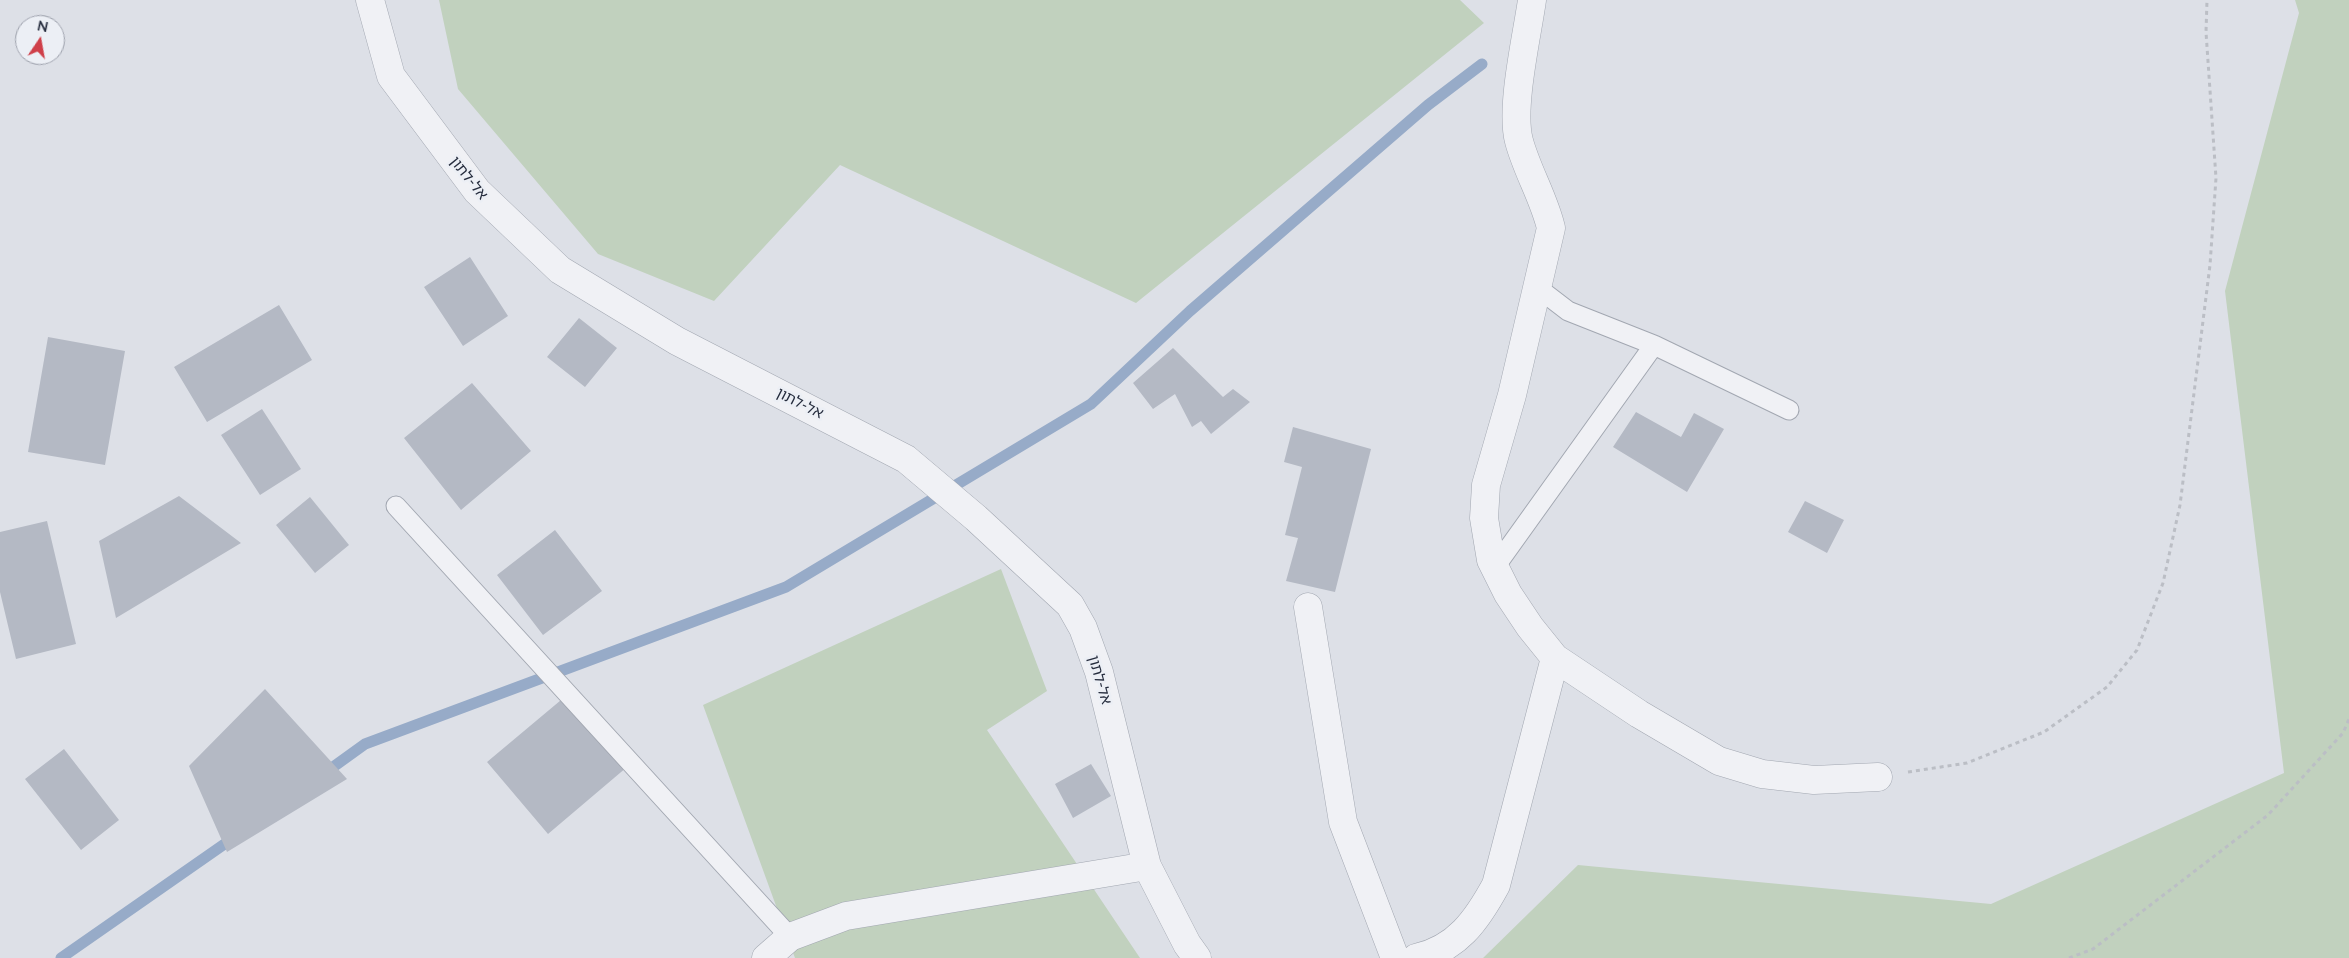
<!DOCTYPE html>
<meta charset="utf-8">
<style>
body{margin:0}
#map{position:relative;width:2349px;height:958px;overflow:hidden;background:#dde0e7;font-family:Lato,sans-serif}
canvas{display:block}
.north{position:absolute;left:15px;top:15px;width:50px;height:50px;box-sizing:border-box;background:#eceff5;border:1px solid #9da1ac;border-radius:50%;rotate:12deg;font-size:14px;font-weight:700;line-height:20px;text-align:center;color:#262d3e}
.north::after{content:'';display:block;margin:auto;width:18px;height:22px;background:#cf3f49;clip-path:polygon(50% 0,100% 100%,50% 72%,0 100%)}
</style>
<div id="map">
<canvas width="2349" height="958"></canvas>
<div class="north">N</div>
</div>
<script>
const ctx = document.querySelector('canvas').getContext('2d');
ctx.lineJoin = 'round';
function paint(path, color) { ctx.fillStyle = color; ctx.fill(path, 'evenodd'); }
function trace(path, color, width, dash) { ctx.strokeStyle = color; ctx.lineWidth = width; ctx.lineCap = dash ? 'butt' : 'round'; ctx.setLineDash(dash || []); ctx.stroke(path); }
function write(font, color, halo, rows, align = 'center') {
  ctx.font = font + ' Lato,"Noto Sans Hebrew",sans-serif'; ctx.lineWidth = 5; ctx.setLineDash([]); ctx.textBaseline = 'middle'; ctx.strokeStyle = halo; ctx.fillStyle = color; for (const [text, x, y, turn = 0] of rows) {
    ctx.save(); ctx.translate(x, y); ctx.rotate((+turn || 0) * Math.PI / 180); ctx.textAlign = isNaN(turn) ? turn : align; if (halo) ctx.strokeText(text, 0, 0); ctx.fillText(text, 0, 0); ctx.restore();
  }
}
paint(new Path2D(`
 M 439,0 L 1460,0 L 1484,23 L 1136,303 L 840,165 L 714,301 L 598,254 L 458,89 Z
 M 2295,0 L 2349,0 L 2349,958 L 1483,958 L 1578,865 L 1991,904 L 2284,773 L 2225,291 L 2299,13 Z
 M 1001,569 L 1047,691 L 987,730 L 1140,958 L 795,958 L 703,705 Z`), '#c1d1be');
trace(new Path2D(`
 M 322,775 L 365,744 L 786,587 L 1091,404 L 1190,311 L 1428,105 L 1482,64
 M 61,958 L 236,836`), '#97abc8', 11);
paint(new Path2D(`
 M 470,257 L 508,316 L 463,346 L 424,287 Z
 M 279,305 L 312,360 L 207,422 L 174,367 Z
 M 579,318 L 617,348 L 585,387 L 547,357 Z
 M 48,337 L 125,351 L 105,465 L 28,452 Z
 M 1173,348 L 1223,397 L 1233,389 L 1250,402 L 1211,434 L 1201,421 L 1192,427 L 1175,394 L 1153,409 L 1133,383 Z
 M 472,383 L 531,451 L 461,510 L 404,438 Z
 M 262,409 L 301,469 L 260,495 L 221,435 Z
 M 1636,412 L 1681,437 L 1694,413 L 1724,429 L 1687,492 L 1613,447 Z
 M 1293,427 L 1371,449 L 1335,592 L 1286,581 L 1298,538 L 1285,535 L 1302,467 L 1284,462 Z
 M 179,496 L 241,543 L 116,618 L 99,541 Z
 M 310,497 L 349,545 L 315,573 L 276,525 Z
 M 1805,501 L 1844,520 L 1827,553 L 1788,532 Z
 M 47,521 L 76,644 L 16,659 L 0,592 L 0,532 Z
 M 555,530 L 602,591 L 543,635 L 497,575 Z
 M 265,689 L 347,779 L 227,852 L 189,766 Z
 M 567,695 L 627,767 L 548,834 L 487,762 Z
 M 64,749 L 119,820 L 81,850 L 25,779 Z
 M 1091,764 L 1111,796 L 1073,818 L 1055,784 Z`), '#b4b9c4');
const lane = new Path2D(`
 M 1538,288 L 1568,311 L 1654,345 L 1789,410
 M 396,506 L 790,937
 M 1495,567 L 1654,345`);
const street = new Path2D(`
 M 370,0 L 391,76 L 477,191 L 560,270 L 677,341 L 906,459 L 976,518 L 1070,605 L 1083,628 L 1099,672 L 1147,866 L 1187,944 L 1197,958
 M 1532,0 C 1527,36 1510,108 1519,141 C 1527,171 1544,198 1551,228 L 1512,395 L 1486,485 L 1484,518 L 1491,560 L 1508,594 L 1530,627 L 1555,658 L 1639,714 L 1719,761 L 1762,774 L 1814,780 L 1878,777
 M 1308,607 L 1343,822 L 1395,958
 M 766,958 L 790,937 L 846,916 L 1147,866
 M 1416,958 C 1457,949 1477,920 1496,885 L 1555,658`);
trace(lane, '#a2a7b1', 21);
trace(street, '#a2a7b1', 29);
trace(new Path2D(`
 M 1908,772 L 1967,763 L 2044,732 L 2107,687 L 2137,650 L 2163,583 L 2180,505 L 2210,265 L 2216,178 L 2206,32 L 2207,0
 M 2069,958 L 2093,949 L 2268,815 L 2343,733 L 2349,719`), '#bbbec5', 3, [4, 4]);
trace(lane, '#f0f1f5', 19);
trace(street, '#f0f1f5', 28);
write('15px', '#262d3e', '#eceff5', [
 ["אל-לתון",469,178,51],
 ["אל-לתון",800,403,27],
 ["אל-לתון",1100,680,74]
]);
</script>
